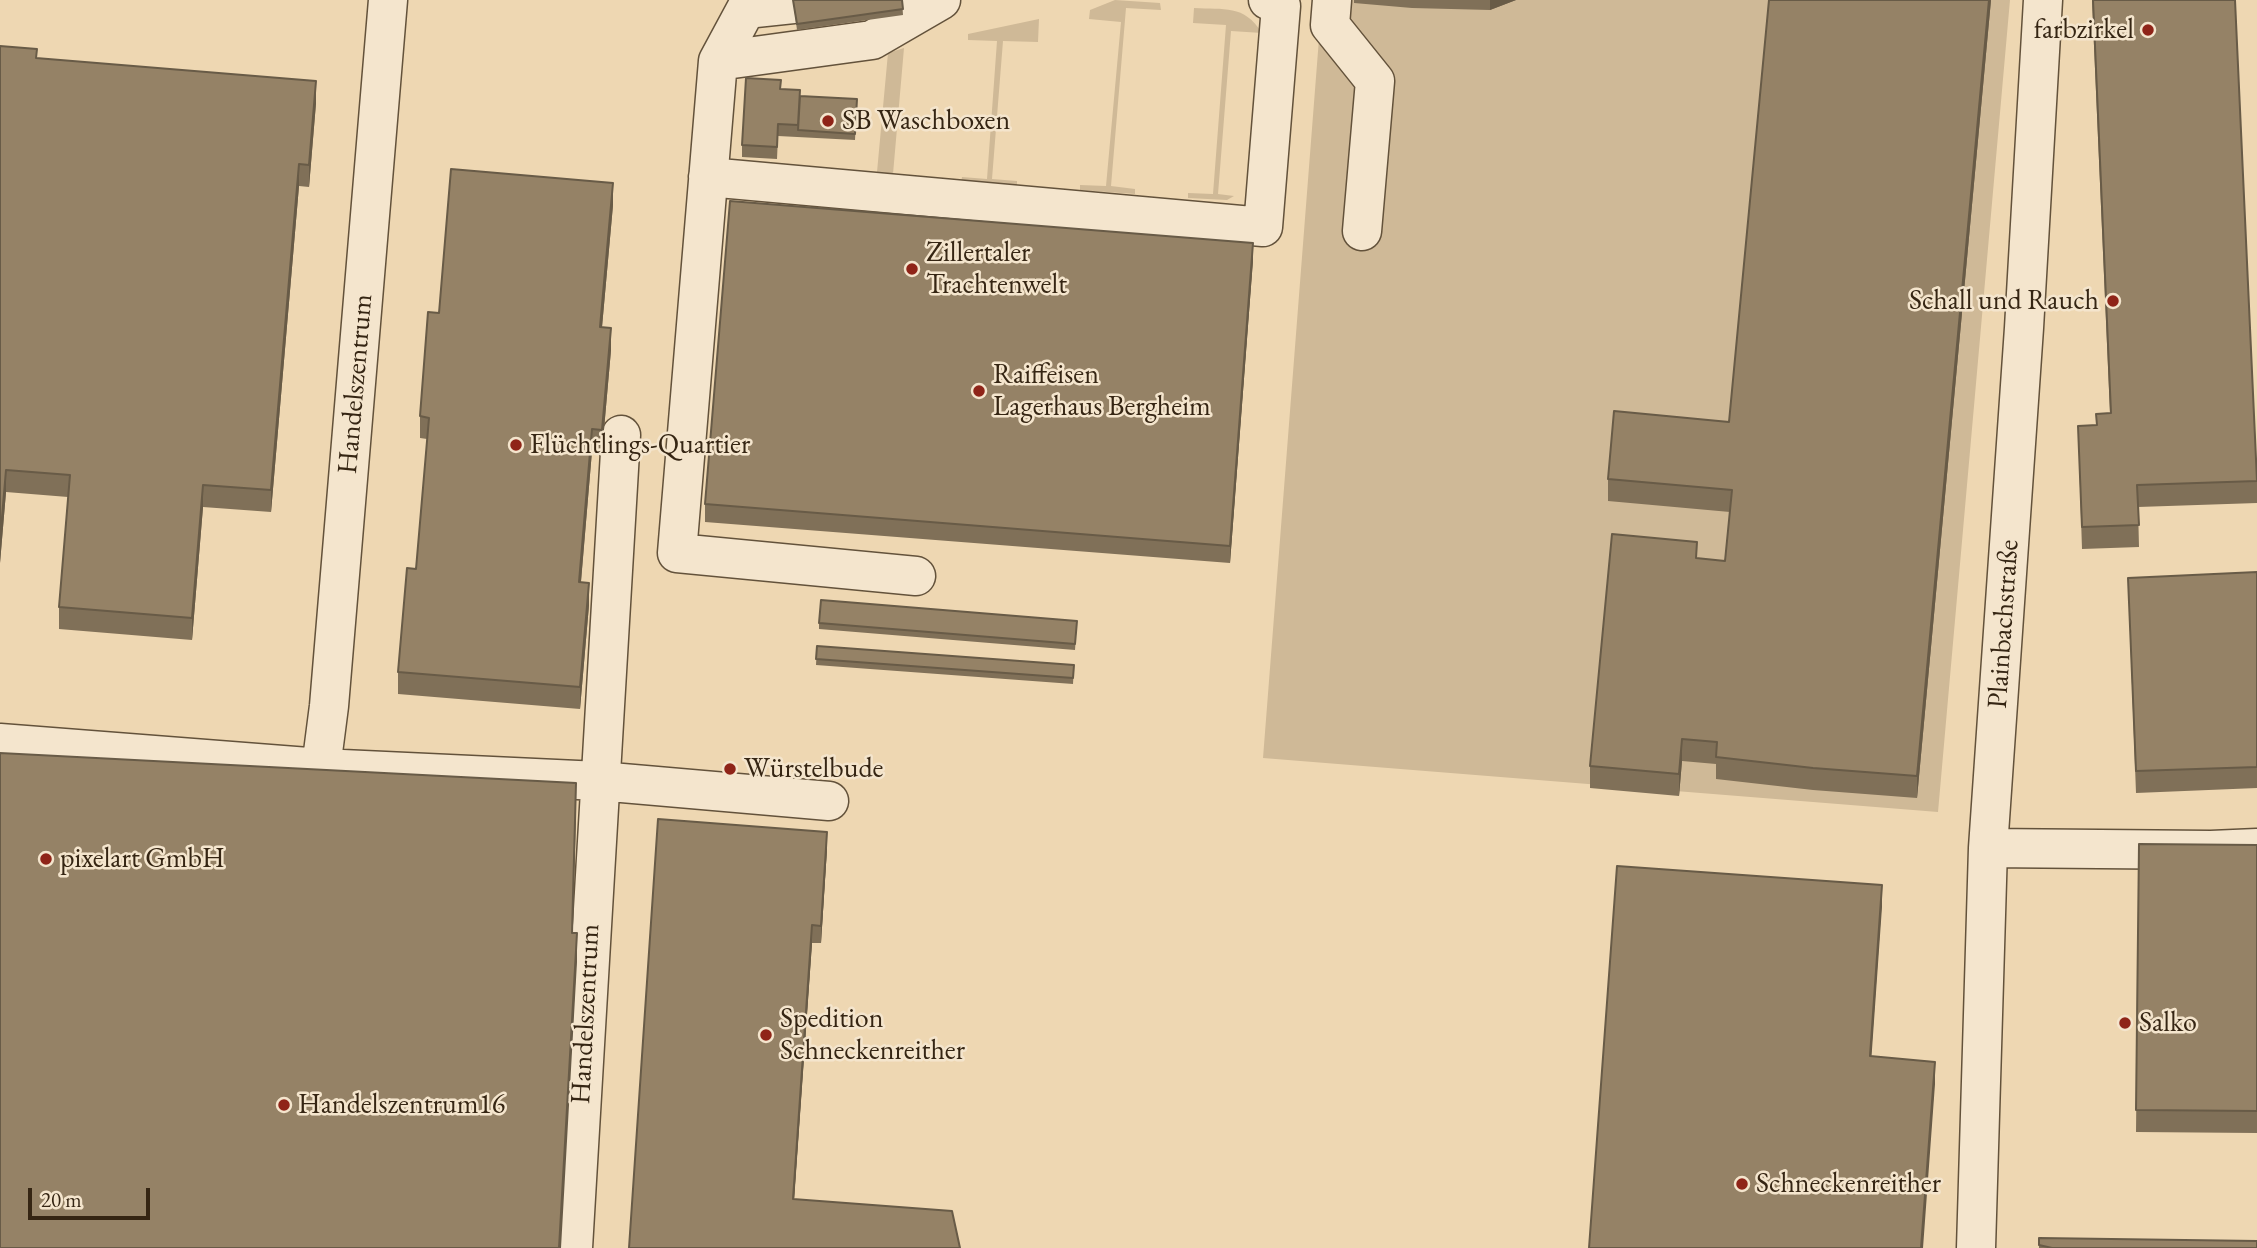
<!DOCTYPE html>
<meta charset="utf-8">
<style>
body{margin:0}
#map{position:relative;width:2257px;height:1248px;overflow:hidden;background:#eed7b2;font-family:"EB Garamond",serif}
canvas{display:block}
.scale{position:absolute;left:28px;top:1188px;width:122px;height:32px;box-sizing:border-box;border:4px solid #352513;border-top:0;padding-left:9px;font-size:21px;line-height:24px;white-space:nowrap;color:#352513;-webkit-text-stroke:5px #f4e5cd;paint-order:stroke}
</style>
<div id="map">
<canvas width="2257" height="1248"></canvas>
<div class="scale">20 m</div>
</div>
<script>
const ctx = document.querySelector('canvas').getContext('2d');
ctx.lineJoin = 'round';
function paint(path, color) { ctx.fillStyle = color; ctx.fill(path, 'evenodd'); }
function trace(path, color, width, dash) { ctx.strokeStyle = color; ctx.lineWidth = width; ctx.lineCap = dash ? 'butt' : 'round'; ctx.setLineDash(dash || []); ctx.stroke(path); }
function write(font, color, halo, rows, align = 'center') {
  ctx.font = font + ' "EB Garamond",serif'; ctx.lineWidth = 5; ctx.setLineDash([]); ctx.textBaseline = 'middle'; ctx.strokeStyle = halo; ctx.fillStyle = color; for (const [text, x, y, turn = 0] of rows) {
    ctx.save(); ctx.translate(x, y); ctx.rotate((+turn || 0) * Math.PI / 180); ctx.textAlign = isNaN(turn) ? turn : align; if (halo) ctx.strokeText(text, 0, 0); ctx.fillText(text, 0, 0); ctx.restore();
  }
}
paint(new Path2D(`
 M 1115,0 L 1160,3 L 1161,10 L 1126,8 L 1111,186 L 1135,189 L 1135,194 L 1080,190 L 1080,185 L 1106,186 L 1121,22 L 1089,19 L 1090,10 Z
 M 1322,0 L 2010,0 L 1938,812 L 1263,758 Z
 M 1194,8 C 1224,10 1244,4 1262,33 L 1231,31 L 1218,194 L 1234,196 L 1227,200 L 1188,198 L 1188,193 L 1213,194 L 1226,25 L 1193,23 Z
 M 1039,19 L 1038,42 L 1003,41 L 992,179 L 1017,181 L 1017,187 L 961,183 L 962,177 L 987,179 L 997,41 L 968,40 L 968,34 Z
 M 904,48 L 893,174 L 877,172 L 888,53 Z`), '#cfb997');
const minor = new Path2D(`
 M 1332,0 L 1330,25 L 1375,81 L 1362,231
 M 718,61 L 746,9 L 793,4
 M 708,177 L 1263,227 L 1281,6 L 1268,0
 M 916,576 L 677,553 L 718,61 L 872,40 L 941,0
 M 0,743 L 321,768 L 599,781 L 829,801
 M 321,768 L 329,706 L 388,0
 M 1988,848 L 2211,850 L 2257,848
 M 573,1248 L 621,435
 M 1976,1248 L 1988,848 L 2024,328 L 2043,0`);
trace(minor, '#63523b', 41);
trace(minor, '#f4e5cd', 38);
paint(new Path2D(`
 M 793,0 L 902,0 L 903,15 L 797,30 Z
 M 1354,0 L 1516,0 L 1490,10 L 1412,8 L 1354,3 Z
 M 1991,0 L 1917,798 L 1813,790 L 1716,779 L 1716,764 L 1682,761 L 1679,796 L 1590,788 L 1590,766 L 1697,558 L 1725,561 L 1730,512 L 1608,501 L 1608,479 L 1729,422 Z
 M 2092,0 L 2235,0 L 2257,480 L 2257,503 L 2138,507 L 2139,547 L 2082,549 L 2078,426 L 2096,425 L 2110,413 Z
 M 0,46 L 37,58 L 316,103 L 309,187 L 299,186 L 271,512 L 203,507 L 192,640 L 59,629 L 59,607 L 68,497 L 6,492 L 0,563 Z
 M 781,89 L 800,96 L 857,99 L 855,140 L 778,136 L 777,159 L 742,157 L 742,145 Z
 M 613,205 L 602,327 L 611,350 L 602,452 L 592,451 L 581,582 L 589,605 L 580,709 L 398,694 L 398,672 L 416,569 L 427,439 L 420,438 L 420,416 L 439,313 Z
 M 1253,260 L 1230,563 L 705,522 L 705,504 Z
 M 2257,572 L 2257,788 L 2136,793 L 2128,578 Z
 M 1077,621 L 1075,650 L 819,629 L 819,623 Z
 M 817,646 L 1074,665 L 1073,684 L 816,665 Z
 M 2139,844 L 2257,845 L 2257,1133 L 2136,1132 Z
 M 827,849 L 821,943 L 812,943 L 794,1199 L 629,1248 Z
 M 2039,1238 L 2257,1248 L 2039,1248 Z`), '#807058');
paint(new Path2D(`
 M 1490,0 L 1516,0 L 1490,10 Z
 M 1989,0 L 1991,0 L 1917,798 L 1917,776 Z
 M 316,81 L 316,103 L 309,187 L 309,165 Z
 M 299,164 L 299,186 L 271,512 L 271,490 Z
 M 613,183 L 613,205 L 600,349 L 600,327 Z
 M 1253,243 L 1253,260 L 1230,563 L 1230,546 Z
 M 611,328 L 611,350 L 602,452 L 602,430 Z
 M 592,429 L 592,451 L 579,604 L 579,582 Z
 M 6,470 L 6,492 L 0,563 L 0,541 Z
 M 203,485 L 203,507 L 192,640 L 192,618 Z
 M 589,583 L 589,605 L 580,709 L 580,687 Z
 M 1682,739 L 1682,761 L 1679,796 L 1679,774 Z
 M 576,783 L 576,812 L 572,962 L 572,933 Z
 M 827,832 L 827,849 L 821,943 L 821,926 Z
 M 1882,885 L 1882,907 L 1870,1078 L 1870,1056 Z
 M 812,925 L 812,943 L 793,1216 L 793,1199 Z
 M 577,933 L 577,962 L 561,1248 L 559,1248 Z
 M 1935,1062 L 1935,1084 L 1923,1248 L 1921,1248 Z`), '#685b47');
const building = new Path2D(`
 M 793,0 L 902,0 L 903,9 L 797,24 Z
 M 1769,0 L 1989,0 L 1917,776 L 1813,768 L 1716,757 L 1717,742 L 1682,739 L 1679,774 L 1590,766 L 1612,534 L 1697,542 L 1696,558 L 1725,561 L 1732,490 L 1608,479 L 1614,411 L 1729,422 Z
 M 2093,0 L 2235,0 L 2257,481 L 2137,485 L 2139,525 L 2082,527 L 2078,426 L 2097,425 L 2096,414 L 2111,413 Z
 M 0,46 L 37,49 L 36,58 L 316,81 L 309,165 L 299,164 L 271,490 L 203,485 L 192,618 L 59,607 L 70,475 L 6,470 L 0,541 Z
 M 746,78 L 781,80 L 780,89 L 800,90 L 798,125 L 778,124 L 777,147 L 742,145 Z
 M 800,96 L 857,99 L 855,134 L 798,130 Z
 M 451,169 L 613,183 L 600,327 L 611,328 L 602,430 L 592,429 L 579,582 L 589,583 L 580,687 L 398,672 L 407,568 L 416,569 L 429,418 L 420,416 L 428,312 L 439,313 Z
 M 730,201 L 1253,243 L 1230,546 L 705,504 Z
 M 2257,572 L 2257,767 L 2136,771 L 2128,578 Z
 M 821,600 L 1077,621 L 1075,644 L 819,623 Z
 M 817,646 L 1074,665 L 1073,678 L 816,659 Z
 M 0,753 L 576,783 L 572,933 L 577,933 L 559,1248 L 0,1248 Z
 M 658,819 L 827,832 L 821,926 L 812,925 L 793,1199 L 952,1211 L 960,1248 L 629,1248 Z
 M 2139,844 L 2257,845 L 2257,1111 L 2136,1110 Z
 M 1617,866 L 1882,885 L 1870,1056 L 1935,1062 L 1921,1248 L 1589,1248 Z
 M 2039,1238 L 2257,1241 L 2257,1248 L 2052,1248 L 2039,1245 Z`);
paint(building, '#958266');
trace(building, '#685b47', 2);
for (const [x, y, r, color] of [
 [2148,30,7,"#8f2418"],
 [828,121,7,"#8f2418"],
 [912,269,7,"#8f2418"],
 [2113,301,7,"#8f2418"],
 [979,391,7,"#8f2418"],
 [516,445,7,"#8f2418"],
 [730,769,7,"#8f2418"],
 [46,859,7,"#8f2418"],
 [2125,1023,7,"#8f2418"],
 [766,1035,7,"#8f2418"],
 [284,1105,7,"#8f2418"],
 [1742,1184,7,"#8f2418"]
]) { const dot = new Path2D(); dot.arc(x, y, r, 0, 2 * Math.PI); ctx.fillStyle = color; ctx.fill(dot); trace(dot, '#f4e5cd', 2.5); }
write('28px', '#352513', '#f4e5cd', [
 ["farbzirkel",2134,30,"right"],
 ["SB Waschboxen",842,121],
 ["Zillertaler",926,253],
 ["Trachtenwelt",926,285],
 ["Schall und Rauch",2099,301,"right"],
 ["Raiffeisen",993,375],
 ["Lagerhaus Bergheim",993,407],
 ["Flüchtlings-Quartier",530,445],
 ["Würstelbude",744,769],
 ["pixelart GmbH",60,859],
 ["Spedition",780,1019],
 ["Schneckenreither",780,1051],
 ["Salko",2139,1023],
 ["Handelszentrum16",298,1105],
 ["Schneckenreither",1756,1184]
], 'left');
write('28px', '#352513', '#f4e5cd', [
 ["Handelszentrum",356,384,-85],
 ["Plainbachstraße",2004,624,-86],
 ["Handelszentrum",586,1014,-87]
]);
</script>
